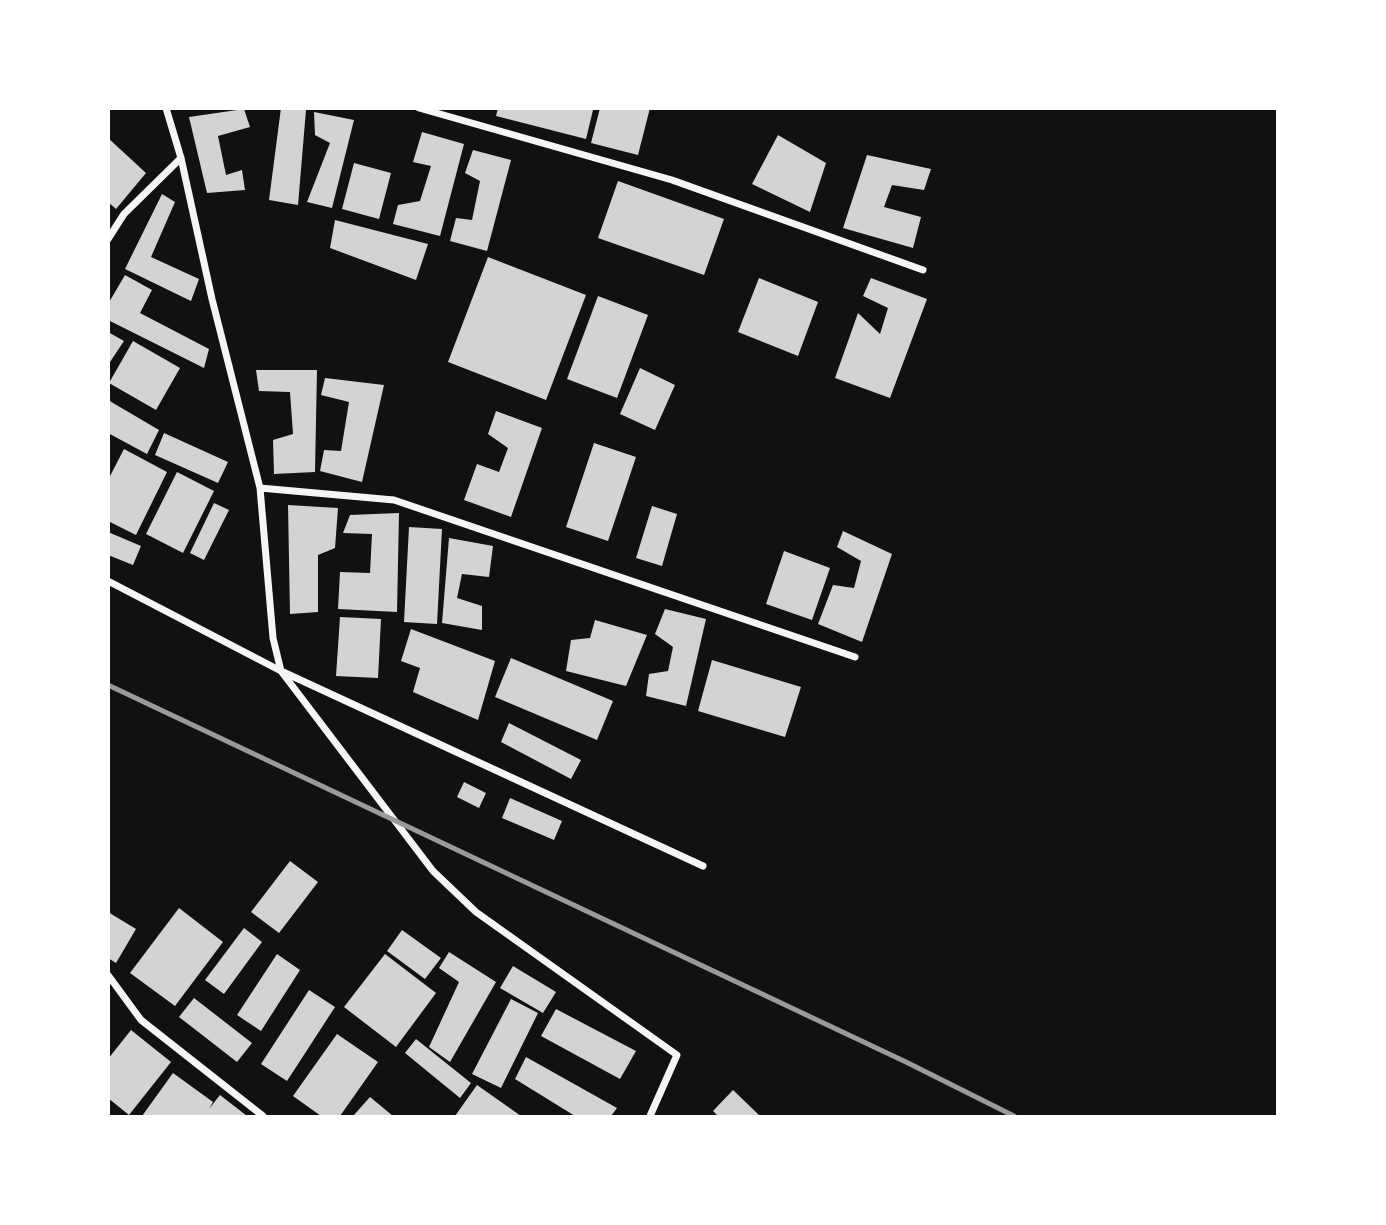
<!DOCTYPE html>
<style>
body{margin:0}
#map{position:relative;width:1386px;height:1225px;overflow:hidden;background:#111;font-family:Raleway,sans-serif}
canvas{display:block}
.frame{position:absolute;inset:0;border:110px solid #fff;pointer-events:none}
</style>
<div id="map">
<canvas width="1386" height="1225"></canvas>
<div class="frame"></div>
</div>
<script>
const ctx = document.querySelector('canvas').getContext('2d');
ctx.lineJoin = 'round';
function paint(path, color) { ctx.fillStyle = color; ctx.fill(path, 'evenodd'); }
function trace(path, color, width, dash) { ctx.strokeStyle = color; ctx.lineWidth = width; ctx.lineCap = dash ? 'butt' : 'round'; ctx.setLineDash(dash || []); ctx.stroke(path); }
paint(new Path2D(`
 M 281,108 L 306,110 L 298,205 L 269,200 Z
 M 498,108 L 586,108 L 593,110 L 586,139 L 496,116 Z
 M 600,108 L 650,108 L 638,155 L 591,143 Z
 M 244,109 L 250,127 L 218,136 L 226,175 L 242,170 L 245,190 L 207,193 L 189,117 Z
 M 314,112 L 354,120 L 332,208 L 307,202 L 330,143 L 315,135 Z
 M 422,132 L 464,144 L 440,236 L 393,224 L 398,205 L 420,201 L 431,166 L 413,162 Z
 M 778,135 L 826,163 L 810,212 L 752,184 Z
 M 108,138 L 146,173 L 116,209 L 108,202 Z
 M 473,150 L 511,160 L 487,251 L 450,241 L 456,218 L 472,220 L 480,181 L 465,173 Z
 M 867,155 L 931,169 L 924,190 L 892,185 L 884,207 L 921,217 L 913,248 L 843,228 Z
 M 354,163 L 391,173 L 379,219 L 342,209 Z
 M 618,181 L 724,219 L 704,275 L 598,238 Z
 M 162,194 L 175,202 L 151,257 L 199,279 L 191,301 L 125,269 Z
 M 335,220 L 428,244 L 416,280 L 330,248 Z
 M 488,257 L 586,295 L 546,400 L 448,362 Z
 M 125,275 L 152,290 L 140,313 L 209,349 L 204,368 L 108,320 L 108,304 Z
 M 759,278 L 818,302 L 798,356 L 738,332 Z
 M 871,278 L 927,299 L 890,398 L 835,378 L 858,313 L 880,334 L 888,308 L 863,296 Z
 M 598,296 L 648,315 L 617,398 L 567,379 Z
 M 108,332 L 124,341 L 108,365 Z
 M 133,341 L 180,368 L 156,410 L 109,383 Z
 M 640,368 L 675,385 L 655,430 L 620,414 Z
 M 256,370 L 317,370 L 315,472 L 274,474 L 273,440 L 293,434 L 290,392 L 259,391 Z
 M 325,378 L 384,385 L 362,482 L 320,471 L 324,450 L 341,451 L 349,402 L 321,395 Z
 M 108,400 L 159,430 L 147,454 L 108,433 Z
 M 496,411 L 542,428 L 511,517 L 464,500 L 477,464 L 499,472 L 508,448 L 488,434 Z
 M 164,433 L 228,462 L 218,483 L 155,455 Z
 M 594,443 L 636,457 L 608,541 L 566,527 Z
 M 124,449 L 167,472 L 136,535 L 108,521 L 108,480 Z
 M 177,472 L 214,491 L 183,553 L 146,534 Z
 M 214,503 L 229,510 L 204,560 L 190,553 Z
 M 288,505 L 338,508 L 335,548 L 318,555 L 318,612 L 290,614 Z
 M 652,506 L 677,514 L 662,566 L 636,558 Z
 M 399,513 L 397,612 L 338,609 L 340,572 L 370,573 L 372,534 L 343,533 L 350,515 Z
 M 409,527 L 442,529 L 437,624 L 404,622 Z
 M 843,531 L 892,554 L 862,642 L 818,624 L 833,585 L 854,588 L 861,561 L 837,547 Z
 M 108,532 L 141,546 L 133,565 L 108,555 Z
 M 449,538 L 493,546 L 489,577 L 462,574 L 457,598 L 482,606 L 482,630 L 442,623 Z
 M 784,551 L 830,568 L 812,620 L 766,604 Z
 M 665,609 L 706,619 L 686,706 L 646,696 L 649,674 L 668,671 L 673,647 L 655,634 Z
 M 340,617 L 381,619 L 378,678 L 336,676 Z
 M 595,620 L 647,635 L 626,686 L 566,671 L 571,640 L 590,638 Z
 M 411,629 L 495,661 L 478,720 L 413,692 L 420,668 L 401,661 Z
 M 511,658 L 613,701 L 597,740 L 495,697 Z
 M 712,660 L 801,687 L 785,737 L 698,711 Z
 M 509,723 L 581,760 L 571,779 L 501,742 Z
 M 464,782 L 486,793 L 479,808 L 457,797 Z
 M 510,798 L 562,821 L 554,840 L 502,818 Z
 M 290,861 L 318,882 L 279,933 L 251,912 Z
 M 179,908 L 223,942 L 175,1006 L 130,973 Z
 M 108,912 L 136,929 L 116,963 L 108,958 Z
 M 244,928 L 262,942 L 224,994 L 205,980 Z
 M 402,930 L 441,958 L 425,979 L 387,951 Z
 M 449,952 L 496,982 L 450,1062 L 429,1047 L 459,982 L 439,968 Z
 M 277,954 L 300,970 L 261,1031 L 237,1015 Z
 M 385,954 L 436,993 L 396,1047 L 344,1007 Z
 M 513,966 L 556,992 L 543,1013 L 500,988 Z
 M 309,990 L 335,1007 L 287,1081 L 261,1064 Z
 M 194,998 L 252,1043 L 237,1062 L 179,1017 Z
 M 511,999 L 538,1013 L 501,1088 L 472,1074 Z
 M 556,1009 L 636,1051 L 620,1079 L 541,1036 Z
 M 131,1030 L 171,1062 L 129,1115 L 108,1098 L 108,1059 Z
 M 337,1034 L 378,1062 L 340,1116 L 321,1116 L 293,1096 Z
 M 416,1039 L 471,1083 L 460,1098 L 405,1053 Z
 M 526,1057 L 617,1108 L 611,1116 L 575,1116 L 515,1079 Z
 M 173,1073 L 213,1102 L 209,1109 L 220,1095 L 247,1116 L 142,1116 Z
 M 477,1085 L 521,1116 L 455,1116 Z
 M 733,1090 L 760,1116 L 718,1116 L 713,1111 Z
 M 370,1097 L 393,1116 L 353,1116 Z`), '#d3d3d3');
trace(new Path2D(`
 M 166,108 L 181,158 L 212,299 L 260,488 L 273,638 L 281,671 L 433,871 L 476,912 L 677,1055 L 650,1116
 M 419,108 L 672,180 L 923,270
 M 108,239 L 124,214 L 181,158
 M 260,488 L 394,500 L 855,657
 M 108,581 L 281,671 L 703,866
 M 108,975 L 141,1020 L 263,1116`), '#f5f5f5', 7);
trace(new Path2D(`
 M 108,685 L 906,1062 L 1014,1116`), '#9a9a9a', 5);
</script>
